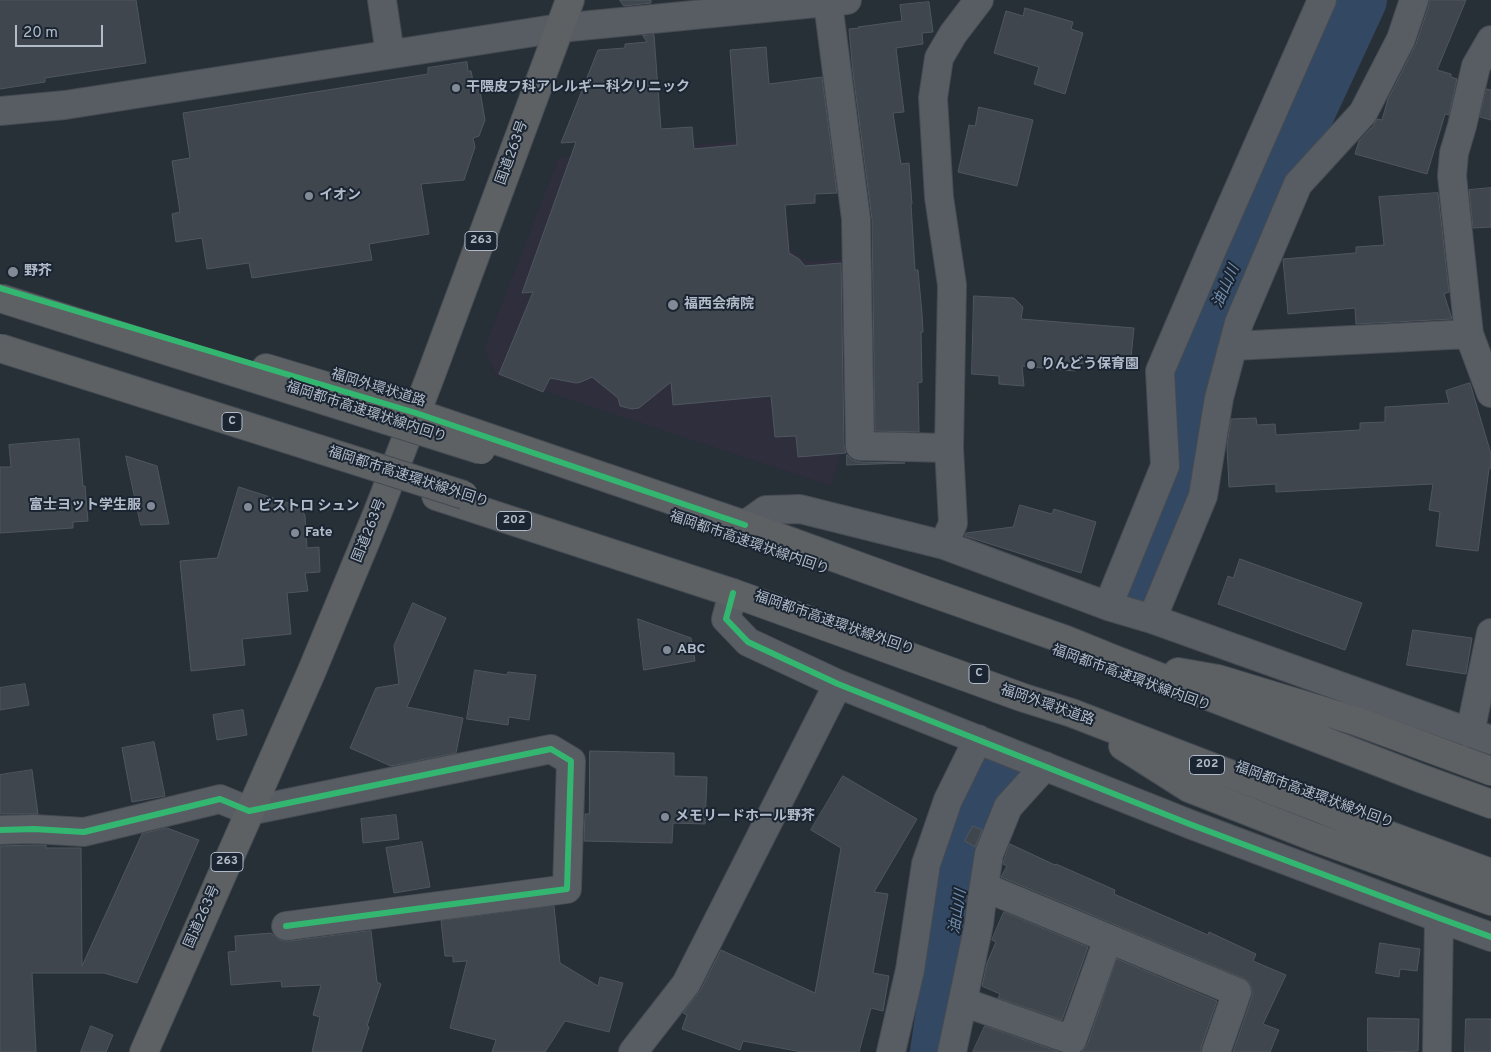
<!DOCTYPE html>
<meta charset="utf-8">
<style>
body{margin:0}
#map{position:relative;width:1491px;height:1052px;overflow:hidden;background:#272f37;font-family:Overpass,sans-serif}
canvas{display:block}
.scale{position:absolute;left:15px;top:25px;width:88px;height:22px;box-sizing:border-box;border:2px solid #b1bbc9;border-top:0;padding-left:6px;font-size:15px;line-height:18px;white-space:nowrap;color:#b1bbc9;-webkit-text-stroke:4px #1b2532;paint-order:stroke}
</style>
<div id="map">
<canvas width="1491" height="1052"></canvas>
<div class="scale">20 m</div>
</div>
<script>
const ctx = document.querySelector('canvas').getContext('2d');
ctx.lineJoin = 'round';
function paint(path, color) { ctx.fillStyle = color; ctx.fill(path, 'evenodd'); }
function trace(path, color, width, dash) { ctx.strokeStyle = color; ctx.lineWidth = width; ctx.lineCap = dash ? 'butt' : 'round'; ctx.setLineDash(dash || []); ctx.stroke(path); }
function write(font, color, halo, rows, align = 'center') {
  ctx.font = font + ' Overpass,"Noto Sans JP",sans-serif'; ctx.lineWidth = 4; ctx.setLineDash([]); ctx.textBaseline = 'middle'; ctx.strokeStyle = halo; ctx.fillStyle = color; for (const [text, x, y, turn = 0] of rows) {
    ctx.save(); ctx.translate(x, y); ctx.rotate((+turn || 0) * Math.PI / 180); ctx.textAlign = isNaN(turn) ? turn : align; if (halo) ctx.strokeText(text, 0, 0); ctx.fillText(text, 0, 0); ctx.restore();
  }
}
paint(new Path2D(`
 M 776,138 L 791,250 L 808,261 L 847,259 L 843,447 L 831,486 L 496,375 L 484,349 L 559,157 Z`), '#2e2e3d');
trace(new Path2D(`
 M 1138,586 L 1192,460 L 1191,427 L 1194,370 L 1218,304 L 1276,184 L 1361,0
 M 936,1052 L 965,857 L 975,812 L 999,780`), '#334862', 52);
const building = new Path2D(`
 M 0,0 L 136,0 L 146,63 L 45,78 L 45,82 L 0,89 Z
 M 620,0 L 651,0 L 651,3 L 624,6 Z
 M 1429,0 L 1466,0 L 1437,70 L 1451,74 L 1451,77 L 1457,79 L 1449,115 L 1445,114 L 1427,174 L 1355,154 L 1359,141 L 1371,128 L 1372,128 L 1377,119 L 1382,120 L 1388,99 L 1416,44 L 1429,5 Z
 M 929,2 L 933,32 L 922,33 L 923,44 L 896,48 L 904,112 L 893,113 L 901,164 L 909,163 L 912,204 L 911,204 L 915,270 L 918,270 L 922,314 L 923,332 L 921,332 L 922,382 L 918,383 L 919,432 L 875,431 L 872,219 L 853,73 L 849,29 L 859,28 L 858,27 L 902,21 L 900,5 Z
 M 1025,8 L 1073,22 L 1071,29 L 1083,33 L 1065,94 L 1034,84 L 1039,67 L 994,53 L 1006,11 L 1023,16 Z
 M 654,35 L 661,129 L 692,127 L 694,149 L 737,145 L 730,50 L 766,47 L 769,84 L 822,77 L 837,193 L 815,194 L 815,203 L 785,205 L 789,253 L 799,259 L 805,266 L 841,263 L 844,446 L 846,453 L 798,457 L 796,436 L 775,437 L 771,396 L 673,405 L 671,382 L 639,408 L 632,409 L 620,406 L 618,398 L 592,377 L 581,382 L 576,383 L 550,378 L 543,392 L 499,374 L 533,292 L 522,293 L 576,142 L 561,143 L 598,50 L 625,48 L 625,44 L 647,42 L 643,36 Z
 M 467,62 L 468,71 L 471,71 L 474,86 L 479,85 L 485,120 L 479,136 L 473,138 L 475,147 L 464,180 L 421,184 L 429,234 L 369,244 L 372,260 L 252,278 L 249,263 L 207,269 L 202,238 L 176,242 L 172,214 L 180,212 L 172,161 L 190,158 L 183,113 L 428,74 L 428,68 Z
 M 1487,89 L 1491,90 L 1491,120 L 1480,117 Z
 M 979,107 L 1033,120 L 1017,186 L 958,172 L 969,125 L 975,126 Z
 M 1491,188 L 1491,227 L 1473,228 L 1469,190 Z
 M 1438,193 L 1449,292 L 1444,294 L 1452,319 L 1356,324 L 1355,308 L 1288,314 L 1283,259 L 1356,253 L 1356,247 L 1384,245 L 1379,197 Z
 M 974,296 L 1014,298 L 1023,307 L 1021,319 L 1134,328 L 1130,367 L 1076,363 L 1075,371 L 1022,366 L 1024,386 L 999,384 L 999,376 L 972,374 Z
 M 1470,383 L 1491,454 L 1491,468 L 1489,469 L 1478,551 L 1436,546 L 1440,512 L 1429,510 L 1433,484 L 1276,492 L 1276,484 L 1229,487 L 1227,446 L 1231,419 L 1256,418 L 1257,425 L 1275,424 L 1276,435 L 1360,430 L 1360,423 L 1385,422 L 1385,407 L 1449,403 L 1446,391 Z
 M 79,439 L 83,486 L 85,486 L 88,521 L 73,522 L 73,528 L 0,533 L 0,467 L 11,467 L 9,445 Z
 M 847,455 L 852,460 L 860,462 L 905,463 L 847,465 Z
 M 126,456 L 157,466 L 169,524 L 141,525 Z
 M 239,487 L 301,507 L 305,516 L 307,548 L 319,547 L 320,572 L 305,573 L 308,591 L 287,593 L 291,634 L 242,639 L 245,665 L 191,671 L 180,561 L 217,558 Z
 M 1020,505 L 1052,514 L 1054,509 L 1096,522 L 1081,573 L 965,536 L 966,533 L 1013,527 Z
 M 1240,559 L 1362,603 L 1345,650 L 1218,604 L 1228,576 L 1233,578 Z
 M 413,603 L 446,618 L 407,707 L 463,718 L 456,753 L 391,766 L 350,748 L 376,688 L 399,684 L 394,646 Z
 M 638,619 L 691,638 L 695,661 L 644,670 Z
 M 1413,630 L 1472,638 L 1466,674 L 1407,665 Z
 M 475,670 L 507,675 L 508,672 L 536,675 L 529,720 L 509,717 L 508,725 L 467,719 Z
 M 25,684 L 29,705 L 0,710 L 0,688 Z
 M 243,710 L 247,735 L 217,740 L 213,715 Z
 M 154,742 L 165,796 L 132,802 L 122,748 Z
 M 590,751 L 674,753 L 674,776 L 707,777 L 705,824 L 673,823 L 672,843 L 584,841 L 585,814 L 589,814 Z
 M 32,770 L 38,814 L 0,814 L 0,775 Z
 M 843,776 L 917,819 L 874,892 L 888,894 L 873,973 L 889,976 L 883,1011 L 871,1008 L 859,1052 L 802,1052 L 743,1041 L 740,1050 L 682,1029 L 687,1015 L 683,1013 L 700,991 L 721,950 L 815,993 L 841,848 L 811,830 Z
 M 396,815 L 399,839 L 363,843 L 361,819 Z
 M 973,826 L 982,830 L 975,847 L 965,841 Z
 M 167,828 L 199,840 L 137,983 L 104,973 L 32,973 L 36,1052 L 0,1052 L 0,846 L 34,845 L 46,845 L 46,848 L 81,848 L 82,966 L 142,834 Z
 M 422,842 L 430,887 L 394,893 L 386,848 Z
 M 1010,844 L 1055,865 L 1056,864 L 1115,890 L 1114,894 L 1208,935 L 1209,932 L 1256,954 L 1253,961 L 1286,975 L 1263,1024 L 1279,1030 L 1270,1052 L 1233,1052 L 1252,997 L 1252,989 L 1249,982 L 1243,978 L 1001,877 L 1007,866 L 1003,864 Z
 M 554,906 L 560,963 L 598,986 L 600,977 L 623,983 L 609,1032 L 565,1021 L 545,1052 L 492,1052 L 496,1040 L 450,1028 L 467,961 L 453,962 L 453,956 L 445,956 L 441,921 Z
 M 1004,912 L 1088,947 L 1062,1020 L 998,998 L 1000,994 L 982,986 L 987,963 L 996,942 L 992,940 Z
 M 371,931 L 377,982 L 381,984 L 367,1026 L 369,1027 L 361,1052 L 312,1052 L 320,1017 L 313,1015 L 321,985 L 282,987 L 281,981 L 231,985 L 228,952 L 236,951 L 235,936 L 271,933 L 272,934 L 280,940 L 288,941 Z
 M 1380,943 L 1420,949 L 1417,971 L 1400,969 L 1399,977 L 1376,973 Z
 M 1117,959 L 1217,1001 L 1201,1047 L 1201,1052 L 1082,1052 L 1087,1045 Z
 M 1368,1018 L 1419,1019 L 1418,1051 L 1382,1052 L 1382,1051 L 1368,1051 Z
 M 1466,1019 L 1491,1019 L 1491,1052 L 1465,1052 Z
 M 91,1026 L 113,1035 L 106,1052 L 81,1052 Z
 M 985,1026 L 1059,1052 L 973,1052 Z`);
paint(building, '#3f464d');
trace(building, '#4f565f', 1);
const minor = new Path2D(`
 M 382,0 L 390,54
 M 828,3 L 856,219 L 860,446 L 949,448
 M 1491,40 L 1476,66 L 1462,126 L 1454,153 L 1452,176 L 1469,334 L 1491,393
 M 0,111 L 65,105 L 560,28 L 847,0
 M 1233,346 L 1469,334
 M 745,525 L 766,510 L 800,509 L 944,545 L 1108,606 L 1152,619 L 1491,740
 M 944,545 L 953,523 L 949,448 L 952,285 L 939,197 L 933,98 L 939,58 L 953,34 L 979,0
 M 733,593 L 726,619 L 748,642 L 838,684 L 1192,825 L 1439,918 L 1491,937
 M 1108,606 L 1165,466 L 1160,371 L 1211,252 L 1322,0
 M 1152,619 L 1203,496 L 1219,398 L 1239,323 L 1298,184 L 1363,113 L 1401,39 L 1414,0
 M 1470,733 L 1491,633
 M 0,830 L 34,829 L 84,832 L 220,799 L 249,811 L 551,749 L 571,761 L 567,889 L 286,926
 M 984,887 L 1237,992 L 1216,1052
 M 963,1002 L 1072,1040 L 1108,939
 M 633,1052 L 686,984 L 838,684
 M 891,1052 L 910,970 L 926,864 L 948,800 L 978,739
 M 952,1052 L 979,924 L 982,899 L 989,854 L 1008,807 L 1045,766
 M 1437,1052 L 1439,918`);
const highway = new Path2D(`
 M 266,368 L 416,413 L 745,525 L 924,590 L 1066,640 L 1118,661 L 1420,778 L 1491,804
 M 436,496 L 733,593 L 1024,698 L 1072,713 L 1388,835 L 1491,873
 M 1178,672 L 1218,679 L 1356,721 L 1491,771
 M 1123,746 L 1189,788 L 1314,837 L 1491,901
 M 144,1052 L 311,673 L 377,514 L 429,380 L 570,0`);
trace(minor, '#464b52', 30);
trace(highway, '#444b53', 30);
trace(minor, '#585d64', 28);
trace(highway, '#5d6164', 28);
const highwayBridge = new Path2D(`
 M 0,298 L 481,450
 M 0,348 L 464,495`);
trace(highwayBridge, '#444b53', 30, []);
trace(highwayBridge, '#5d6164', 28);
trace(new Path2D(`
 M 0,288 L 416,413 L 745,525
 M 733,593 L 726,619 L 748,642 L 838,684 L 1192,825 L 1439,918 L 1491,937
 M 0,830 L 34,829 L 84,832 L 220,799 L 249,811 L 551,749 L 571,761 L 567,889 L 286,926`), '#33b770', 6);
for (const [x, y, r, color] of [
 [456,88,5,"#818a96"],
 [309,196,5,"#818a96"],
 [13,272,6,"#818a96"],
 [673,305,6,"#818a96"],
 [1031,365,5,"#818a96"],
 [151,506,5,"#818a96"],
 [248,507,5,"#818a96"],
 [295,533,5,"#818a96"],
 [667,650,5,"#818a96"],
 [665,817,5,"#818a96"]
]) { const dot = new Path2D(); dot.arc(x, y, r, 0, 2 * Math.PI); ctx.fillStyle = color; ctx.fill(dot); trace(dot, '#1b2532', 2); }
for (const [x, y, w] of [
 [481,241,32],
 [232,422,20],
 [514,521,35],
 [979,674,20],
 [1207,765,35],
 [227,862,32]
]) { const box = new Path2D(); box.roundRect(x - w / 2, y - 9.5, w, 19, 4); ctx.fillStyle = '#1b2532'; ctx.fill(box); trace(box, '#b1bbc9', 1); }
write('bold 12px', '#b1bbc9', null, [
 ["263",481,241],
 ["C",232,422],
 ["202",514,521],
 ["C",979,674],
 ["202",1207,765],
 ["263",227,862]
]);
write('bold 14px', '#b1bbc9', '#1b2532', [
 ["干隈皮フ科アレルギー科クリニック",466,88],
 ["イオン",319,196],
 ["野芥",24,272],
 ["福西会病院",684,305],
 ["りんどう保育園",1041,365],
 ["富士ヨット学生服",141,506,"right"],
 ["ビストロ シュン",258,507],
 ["Fate",305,533],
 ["ABC",677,650],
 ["メモリードホール野芥",675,817]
], 'left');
write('14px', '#b1bbc9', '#1b2532', [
 ["国道263号",513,153,-70],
 ["福岡外環状道路",378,389,17],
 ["福岡都市高速環状線内回り",366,413,18],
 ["福岡都市高速環状線外回り",408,478,18],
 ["国道263号",370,531,-68],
 ["福岡都市高速環状線内回り",749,544,19],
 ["福岡都市高速環状線外回り",834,624,19],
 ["福岡都市高速環状線内回り",1131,679,20],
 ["福岡外環状道路",1047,706,19],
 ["福岡都市高速環状線外回り",1314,796,20],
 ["国道263号",203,917,-66]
]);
write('italic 15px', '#708dae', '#1b2532', [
 ["油山川",1227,287,-66],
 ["油山川",959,912,-81]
]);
</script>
